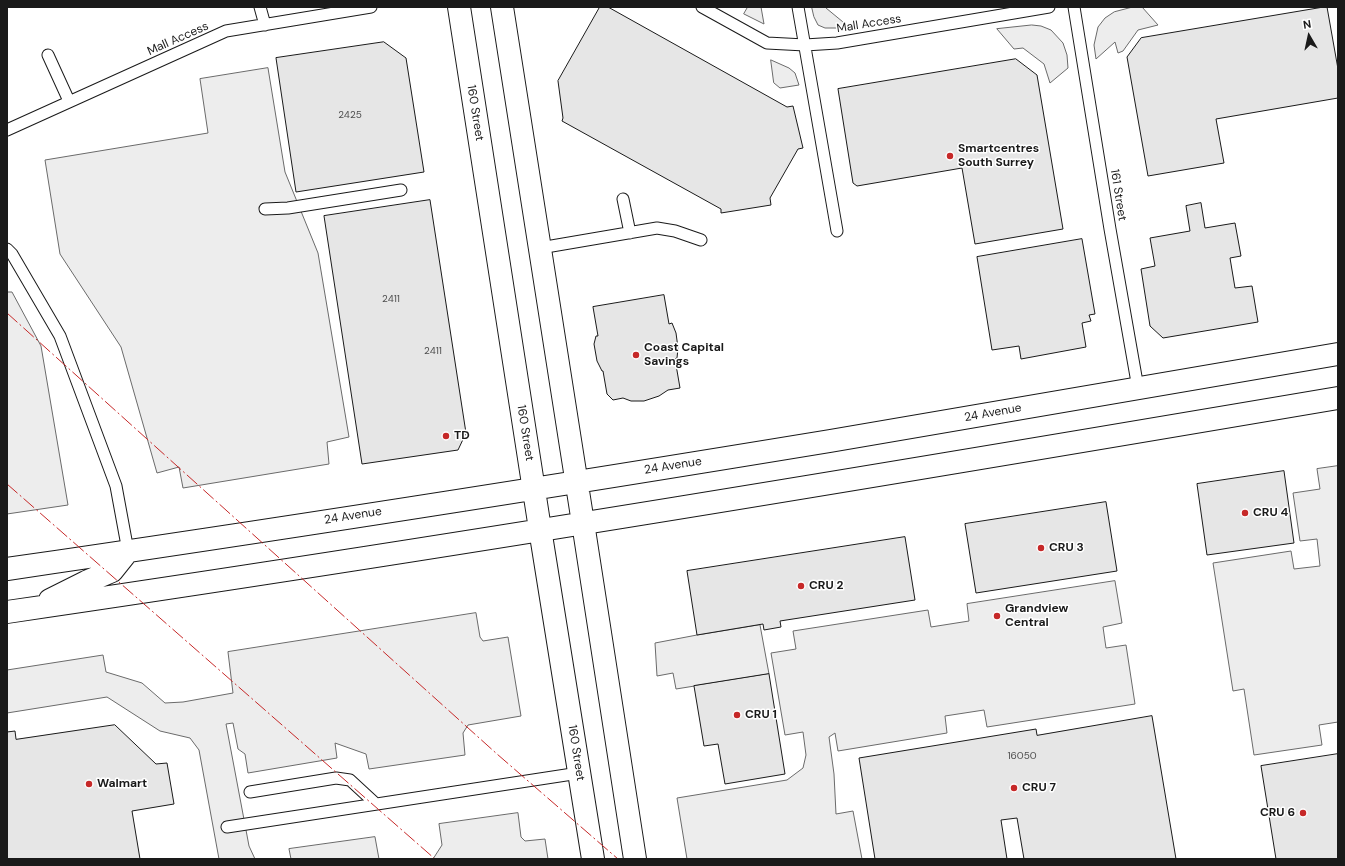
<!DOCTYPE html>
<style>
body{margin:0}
#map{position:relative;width:1345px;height:866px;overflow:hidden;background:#fff;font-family:"DM Sans",sans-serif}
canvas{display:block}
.frame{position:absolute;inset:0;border:8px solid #1a1a1a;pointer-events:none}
.north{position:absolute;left:1289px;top:16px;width:40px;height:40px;-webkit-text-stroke:3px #fff;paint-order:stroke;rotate:351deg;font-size:11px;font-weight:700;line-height:16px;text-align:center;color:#1a1a1a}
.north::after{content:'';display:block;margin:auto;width:14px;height:18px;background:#1a1a1a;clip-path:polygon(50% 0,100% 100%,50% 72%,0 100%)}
</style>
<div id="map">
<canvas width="1345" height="866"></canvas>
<div class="frame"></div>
<div class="north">N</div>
</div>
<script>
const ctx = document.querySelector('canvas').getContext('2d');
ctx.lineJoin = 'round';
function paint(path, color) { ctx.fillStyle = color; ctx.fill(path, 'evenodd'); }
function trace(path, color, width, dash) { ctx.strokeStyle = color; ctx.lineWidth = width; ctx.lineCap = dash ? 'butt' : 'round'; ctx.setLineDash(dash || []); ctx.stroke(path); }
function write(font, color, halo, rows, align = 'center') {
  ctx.font = font + ' "DM Sans",sans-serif'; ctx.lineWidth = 3; ctx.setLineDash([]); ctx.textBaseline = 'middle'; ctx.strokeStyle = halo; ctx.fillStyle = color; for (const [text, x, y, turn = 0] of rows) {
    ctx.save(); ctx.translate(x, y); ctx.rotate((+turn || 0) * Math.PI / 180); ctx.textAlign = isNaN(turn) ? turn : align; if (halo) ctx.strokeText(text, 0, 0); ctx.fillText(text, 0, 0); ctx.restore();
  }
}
const parking = new Path2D(`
 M 748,7 L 761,7 L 764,24 L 744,14 Z
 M 812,7 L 827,7 L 826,8 L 843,22 L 844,25 L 840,28 L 825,28 L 818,25 L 814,17 Z
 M 1133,7 L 1142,7 L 1158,25 L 1138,30 L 1123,51 L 1118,53 L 1115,42 L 1096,59 L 1094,45 L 1098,27 L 1105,18 L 1114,12 Z
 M 1032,25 L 1041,26 L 1051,30 L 1063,43 L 1067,55 L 1068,68 L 1050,83 L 1044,64 L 1023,48 L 1014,49 L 997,29 Z
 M 771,60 L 789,68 L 795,73 L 799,85 L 780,88 L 774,83 Z
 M 268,68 L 285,172 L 318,253 L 349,437 L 327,442 L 329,464 L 183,488 L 179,467 L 157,473 L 121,347 L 60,254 L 45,160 L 208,133 L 200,79 Z
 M 7,292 L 12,292 L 41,346 L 68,505 L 7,514 Z
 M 1338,466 L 1338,722 L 1319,725 L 1322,745 L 1254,755 L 1244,689 L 1233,691 L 1213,563 L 1291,551 L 1294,569 L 1320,566 L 1317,539 L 1300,541 L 1293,493 L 1320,489 L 1317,469 Z
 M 1115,581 L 1122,623 L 1103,627 L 1106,648 L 1126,645 L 1135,704 L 987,727 L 984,710 L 945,716 L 947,733 L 838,751 L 835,733 L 829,737 L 834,774 L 836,814 L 853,811 L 862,859 L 687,859 L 677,798 L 787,780 L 803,768 L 806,755 L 803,732 L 785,735 L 771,653 L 796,649 L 793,631 L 928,610 L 931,627 L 969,621 L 967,604 Z
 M 476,613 L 480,637 L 483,641 L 508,637 L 521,716 L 468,725 L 463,733 L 465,755 L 369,769 L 366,754 L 335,743 L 337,758 L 248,773 L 245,754 L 238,749 L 233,723 L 226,724 L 249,846 L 255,859 L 219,859 L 199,750 L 190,738 L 160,731 L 107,697 L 7,713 L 7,670 L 103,655 L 106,672 L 142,683 L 165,703 L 183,702 L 233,693 L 228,652 Z
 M 760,625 L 769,674 L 676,689 L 673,673 L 657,676 L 655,643 L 697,635 Z
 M 518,813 L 521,837 L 525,841 L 545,839 L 548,859 L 433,859 L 442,845 L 439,824 Z
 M 375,837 L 379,859 L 291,859 L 289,849 Z`);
paint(parking, '#ededed');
trace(parking, '#6a6a6a', 1);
const building = new Path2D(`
 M 600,7 L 608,7 L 787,107 L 793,106 L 803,148 L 798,149 L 770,198 L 771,205 L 721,213 L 721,209 L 562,121 L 563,118 L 558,81 Z
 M 1324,7 L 1327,7 L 1338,69 L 1338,98 L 1216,119 L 1224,163 L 1148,176 L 1127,57 L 1141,38 Z
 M 384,42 L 406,58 L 424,172 L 296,192 L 276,58 Z
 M 1016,59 L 1037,75 L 1063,229 L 975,244 L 962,168 L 857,186 L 853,183 L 838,89 Z
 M 430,200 L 466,433 L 458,450 L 362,464 L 324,216 Z
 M 1201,203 L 1205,228 L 1235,223 L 1241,256 L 1230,258 L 1235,288 L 1252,286 L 1258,322 L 1163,338 L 1150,326 L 1141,269 L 1155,266 L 1150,238 L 1190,231 L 1186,206 Z
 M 1082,239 L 1095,314 L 1089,315 L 1091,321 L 1082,323 L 1086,347 L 1021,359 L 1019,346 L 992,350 L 977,257 Z
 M 664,295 L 669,324 L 672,323 L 676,333 L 678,348 L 677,358 L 675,359 L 680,388 L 668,390 L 659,396 L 644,401 L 631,401 L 623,398 L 613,400 L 607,394 L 603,371 L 602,371 L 597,361 L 594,344 L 596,336 L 598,336 L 593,307 Z
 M 1284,471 L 1294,543 L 1207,555 L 1197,484 Z
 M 1106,502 L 1117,571 L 976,593 L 965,524 Z
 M 905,537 L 915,600 L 780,621 L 781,627 L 764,630 L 763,624 L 697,635 L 687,571 Z
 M 769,674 L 785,774 L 725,784 L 718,744 L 704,746 L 694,686 Z
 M 1152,716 L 1176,859 L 1024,859 L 1017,818 L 1001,820 L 1007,859 L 875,859 L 859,758 L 1036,729 L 1037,735 Z
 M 115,725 L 156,764 L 167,763 L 174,804 L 132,811 L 140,859 L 7,859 L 7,732 L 15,731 L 16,739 Z
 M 1338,754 L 1338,859 L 1276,859 L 1261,766 Z`);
paint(building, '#e6e6e6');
trace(building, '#1a1a1a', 1);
const service = new Path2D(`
 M 260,7 L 265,25
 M 702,7 L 767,43 L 805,45 L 837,43 L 1049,7
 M 798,7 L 837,231
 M 1074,7 L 1110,229 L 1138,388
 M 48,55 L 69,101
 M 7,130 L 226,31 L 371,7
 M 623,199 L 630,233
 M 265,209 L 288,208 L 401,190
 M 540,248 L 657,228 L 675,231 L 701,240
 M 7,249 L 12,254 L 60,336 L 116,486 L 128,551
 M 250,792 L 336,778 L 350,780 L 376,804
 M 227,827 L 579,773`);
const tertiary = new Path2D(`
 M 583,523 L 635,859
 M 540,529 L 593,859`);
const secondary = new Path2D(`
 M 459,7 L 540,529
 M 502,7 L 583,523
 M 7,569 C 282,529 556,486 830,441 C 1000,413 1169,382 1338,354
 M 50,600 L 86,582 L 112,571 L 128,551
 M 7,612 C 452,547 895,473 1338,398`);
trace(service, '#1a1a1a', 13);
trace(tertiary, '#1a1a1a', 24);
trace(secondary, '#1a1a1a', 24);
trace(service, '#fff', 11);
trace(tertiary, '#fff', 22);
trace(secondary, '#fff', 22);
trace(new Path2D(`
 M 7,313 L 497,754 L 618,859
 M 7,484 L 435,859`), '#c62828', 1, [14, 3, 2, 3]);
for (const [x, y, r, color] of [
 [950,156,4,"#c62828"],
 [636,355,4,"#c62828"],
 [446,436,4,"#c62828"],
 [1245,513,4,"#c62828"],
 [1041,548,4,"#c62828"],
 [801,586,4,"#c62828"],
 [997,616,4,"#c62828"],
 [737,715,4,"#c62828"],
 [89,784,4,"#c62828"],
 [1014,788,4,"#c62828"],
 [1303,813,4,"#c62828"]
]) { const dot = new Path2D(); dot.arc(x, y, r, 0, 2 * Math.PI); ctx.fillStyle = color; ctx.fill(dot); trace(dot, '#fff', 1.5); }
write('10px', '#4d4d4d', null, [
 ["2425",350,115],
 ["2411",391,299],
 ["2411",433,351],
 ["16050",1022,756]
]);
write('12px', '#1a1a1a', '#fff', [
 ["Mall Access",869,24,-9],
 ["Mall Access",178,39,-24],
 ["160 Street",475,113,81],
 ["161 Street",1118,195,81],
 ["24 Avenue",993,413,-10],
 ["160 Street",525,433,81],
 ["24 Avenue",673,466,-9],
 ["24 Avenue",353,516,-9],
 ["160 Street",576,753,81]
]);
write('bold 12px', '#1a1a1a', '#fff', [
 ["Smartcentres",958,149],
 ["South Surrey",958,163],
 ["Coast Capital",644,348],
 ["Savings",644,362],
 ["TD",454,436],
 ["CRU 4",1253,513],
 ["CRU 3",1049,548],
 ["CRU 2",809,586],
 ["Grandview",1005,609],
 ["Central",1005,623],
 ["CRU 1",745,715],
 ["Walmart",97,784],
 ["CRU 7",1022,788],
 ["CRU 6",1295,813,"right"]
], 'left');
</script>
